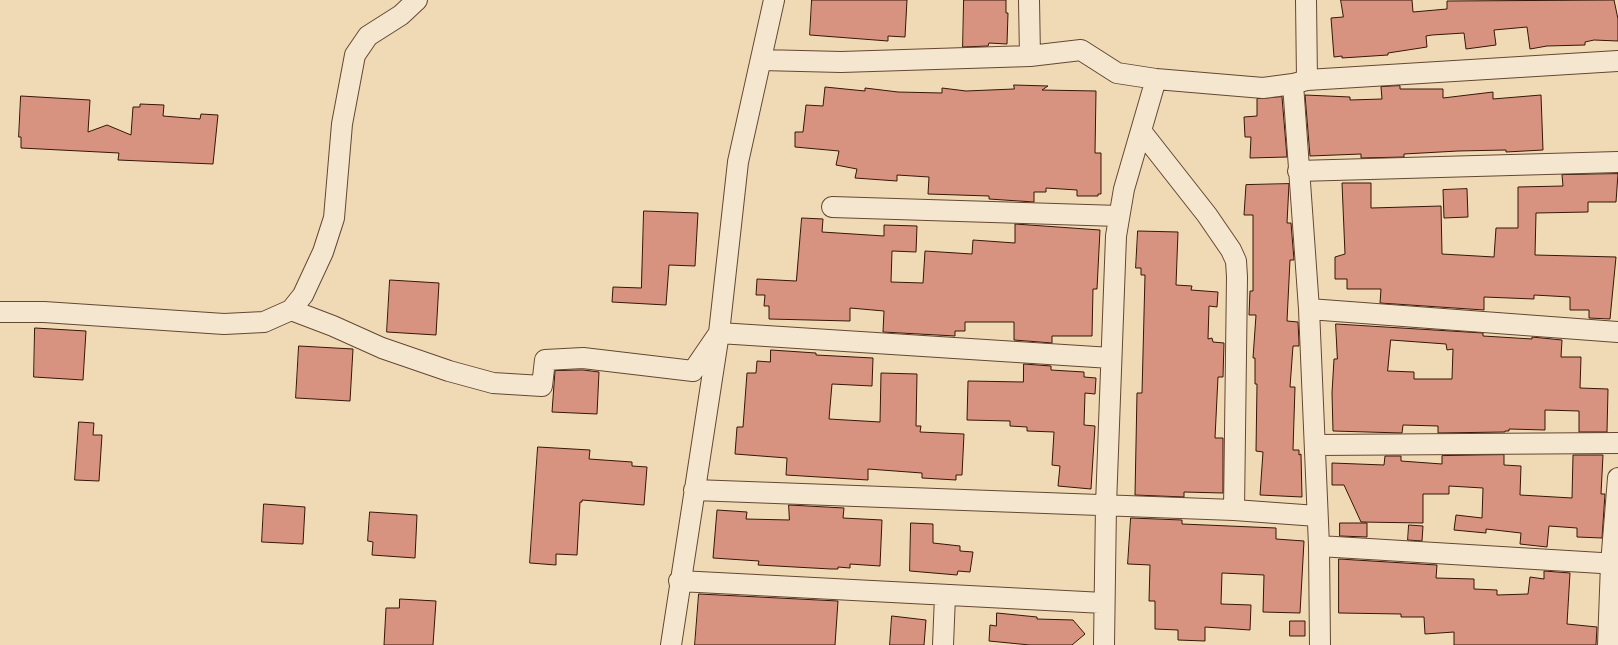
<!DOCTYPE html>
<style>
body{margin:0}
canvas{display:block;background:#efdab5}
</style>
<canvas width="1618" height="645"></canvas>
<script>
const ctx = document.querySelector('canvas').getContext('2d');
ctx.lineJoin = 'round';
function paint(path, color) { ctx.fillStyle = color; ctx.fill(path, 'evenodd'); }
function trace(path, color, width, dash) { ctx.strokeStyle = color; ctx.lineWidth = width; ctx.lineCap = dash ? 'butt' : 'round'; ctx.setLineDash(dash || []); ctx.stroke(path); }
const building = new Path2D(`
 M 812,0 L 907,0 L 905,37 L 888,36 L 888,41 L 810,35 Z
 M 964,0 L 1006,0 L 1006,13 L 1008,13 L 1007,44 L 989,43 L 988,46 L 963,47 Z
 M 1341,0 L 1412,0 L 1413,12 L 1447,9 L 1447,1 L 1614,0 L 1618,19 L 1618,41 L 1594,40 L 1585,42 L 1585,45 L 1547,46 L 1530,49 L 1527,27 L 1494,30 L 1496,45 L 1466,49 L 1464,33 L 1432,35 L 1426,36 L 1427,47 L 1388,53 L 1388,55 L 1342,58 L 1342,56 L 1334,57 L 1331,18 L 1343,17 Z
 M 1014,85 L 1048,86 L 1042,90 L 1096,91 L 1095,153 L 1101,153 L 1101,194 L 1098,194 L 1098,196 L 1077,196 L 1077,190 L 1046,188 L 1046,192 L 1034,192 L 1034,202 L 989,199 L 989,196 L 928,194 L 929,177 L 897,175 L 897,181 L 855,178 L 857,169 L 836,165 L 839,151 L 795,147 L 795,132 L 803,132 L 806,105 L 823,106 L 825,87 L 865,91 L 865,88 L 898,92 L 942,93 L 942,88 L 966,91 L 1014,89 Z
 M 1400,86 L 1400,89 L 1443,89 L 1443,98 L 1493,92 L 1493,99 L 1541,95 L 1543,150 L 1506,152 L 1506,150 L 1458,151 L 1404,154 L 1404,157 L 1361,158 L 1361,154 L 1310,156 L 1305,95 L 1350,97 L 1350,100 L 1382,99 L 1381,87 Z
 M 21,96 L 90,100 L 88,132 L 107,125 L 131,135 L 133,107 L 140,107 L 140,104 L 164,105 L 163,116 L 200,119 L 201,114 L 218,115 L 213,164 L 118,160 L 119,153 L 21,148 L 21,137 L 19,137 Z
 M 1282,97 L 1287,157 L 1250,158 L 1251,137 L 1245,137 L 1244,117 L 1257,116 L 1257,99 Z
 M 1618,174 L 1616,202 L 1588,202 L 1588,212 L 1536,213 L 1535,255 L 1616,257 L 1610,319 L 1589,318 L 1589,310 L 1570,310 L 1570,297 L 1534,295 L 1534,299 L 1484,297 L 1484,310 L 1380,303 L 1381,289 L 1347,289 L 1347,279 L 1335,279 L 1335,257 L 1345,254 L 1342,183 L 1371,183 L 1371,208 L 1441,206 L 1442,254 L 1494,257 L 1496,228 L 1518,228 L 1518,187 L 1563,186 L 1562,175 Z
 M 1289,184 L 1287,223 L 1291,223 L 1294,260 L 1290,260 L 1287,321 L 1298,322 L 1299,342 L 1299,346 L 1293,346 L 1290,387 L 1295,387 L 1293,450 L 1299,450 L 1299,455 L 1301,454 L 1302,497 L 1260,495 L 1263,452 L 1256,451 L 1257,384 L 1255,384 L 1255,358 L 1253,358 L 1256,315 L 1249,315 L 1250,291 L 1253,291 L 1253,215 L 1244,215 L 1246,185 Z
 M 1467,189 L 1468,217 L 1444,218 L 1443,190 Z
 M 644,211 L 698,213 L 695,266 L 669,265 L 666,305 L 612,302 L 613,287 L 641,288 Z
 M 802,218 L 823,219 L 822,232 L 884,236 L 884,225 L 917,226 L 916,252 L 892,251 L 891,282 L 923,283 L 925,251 L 972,254 L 973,240 L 1015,243 L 1015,224 L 1100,230 L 1097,289 L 1093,289 L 1092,336 L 1052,336 L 1052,343 L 1014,340 L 1014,322 L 965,322 L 965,331 L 955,331 L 955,336 L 883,332 L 884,311 L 850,308 L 850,321 L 769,319 L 769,306 L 764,306 L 765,295 L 756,295 L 757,279 L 796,281 Z
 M 1138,231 L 1178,232 L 1176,285 L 1192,286 L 1191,290 L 1218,292 L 1217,307 L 1209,306 L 1208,339 L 1212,338 L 1213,342 L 1224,343 L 1223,377 L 1218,377 L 1215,438 L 1223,438 L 1223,493 L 1184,492 L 1184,497 L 1135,495 L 1137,393 L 1142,393 L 1145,275 L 1141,275 L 1141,268 L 1136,268 Z
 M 390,280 L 439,283 L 436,335 L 387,332 Z
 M 1336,324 L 1483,333 L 1483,336 L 1532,339 L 1532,337 L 1562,340 L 1561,357 L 1581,357 L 1580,388 L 1608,389 L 1607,432 L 1579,432 L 1579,411 L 1545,410 L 1545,430 L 1509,429 L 1509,431 L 1505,431 L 1505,432 L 1438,433 L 1438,426 L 1403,425 L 1402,433 L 1333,431 L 1332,393 L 1334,359 L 1337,359 ZM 1391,340 L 1446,344 L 1447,350 L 1453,349 L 1452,379 L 1414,379 L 1414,372 L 1388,371 Z
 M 35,328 L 86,331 L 83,380 L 34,377 Z
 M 299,346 L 353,349 L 350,401 L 296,398 Z
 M 771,350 L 816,353 L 816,355 L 873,358 L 872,386 L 832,384 L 829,419 L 880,422 L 881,373 L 917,374 L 916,426 L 921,426 L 920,432 L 964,434 L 962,475 L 956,475 L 956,480 L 922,478 L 922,473 L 868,469 L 868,480 L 786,475 L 787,458 L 735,454 L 737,427 L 743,427 L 747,373 L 756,373 L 757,361 L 770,362 Z
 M 1024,364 L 1051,366 L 1051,370 L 1084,372 L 1084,377 L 1096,378 L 1095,394 L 1085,393 L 1084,425 L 1095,426 L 1091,489 L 1058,486 L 1060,466 L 1052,465 L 1054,432 L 1027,431 L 1027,427 L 1010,426 L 1010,421 L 967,420 L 968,381 L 1023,382 Z
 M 583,370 L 599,372 L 597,414 L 552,412 L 555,371 Z
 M 79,422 L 94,423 L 93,435 L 102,435 L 99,481 L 75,480 Z
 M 538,447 L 590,450 L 589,459 L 632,462 L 632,466 L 647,467 L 644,505 L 582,500 L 582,502 L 580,502 L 577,555 L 556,554 L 556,565 L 530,563 Z
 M 1504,455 L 1504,465 L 1521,466 L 1520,495 L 1572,498 L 1573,455 L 1603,455 L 1601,494 L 1605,494 L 1602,538 L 1577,537 L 1577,528 L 1549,526 L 1547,547 L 1520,544 L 1521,533 L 1486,529 L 1486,533 L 1454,530 L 1456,515 L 1482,518 L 1483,488 L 1449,486 L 1449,494 L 1423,494 L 1423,523 L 1361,522 L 1344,485 L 1332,485 L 1332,463 L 1384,465 L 1385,456 L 1401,456 L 1401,461 L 1442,464 L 1442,456 Z
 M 264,504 L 305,507 L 303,544 L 262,542 Z
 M 789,505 L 844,508 L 843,518 L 882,520 L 880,566 L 850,564 L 850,568 L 838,567 L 838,569 L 831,569 L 758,565 L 759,561 L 713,558 L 717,510 L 747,512 L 746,519 L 789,520 Z
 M 370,512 L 417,515 L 415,558 L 372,555 L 373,542 L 368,541 Z
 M 1131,518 L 1182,520 L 1182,524 L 1276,528 L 1276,539 L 1304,541 L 1300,613 L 1263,612 L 1264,575 L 1222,573 L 1221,604 L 1251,605 L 1250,630 L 1205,627 L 1205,641 L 1178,640 L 1178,630 L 1155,629 L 1155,601 L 1149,601 L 1150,565 L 1128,564 Z
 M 911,523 L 933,524 L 933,543 L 960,546 L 960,551 L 973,552 L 970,572 L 958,571 L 957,575 L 910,571 Z
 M 1340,523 L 1367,523 L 1367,537 L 1340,536 Z
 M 1409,525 L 1423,526 L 1422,541 L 1408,540 Z
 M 1339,559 L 1437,565 L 1436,578 L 1474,579 L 1474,589 L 1497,590 L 1497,595 L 1528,594 L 1530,577 L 1544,579 L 1544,571 L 1570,573 L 1567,624 L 1597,627 L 1596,645 L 1454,645 L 1454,632 L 1425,634 L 1424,617 L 1401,617 L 1401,614 L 1339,613 Z
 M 699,594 L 838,601 L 835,645 L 695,645 Z
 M 400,599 L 436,601 L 433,645 L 384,645 L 386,608 L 399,608 Z
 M 997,613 L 1037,617 L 1037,619 L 1073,620 L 1085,634 L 1072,645 L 1030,645 L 989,641 L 990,625 L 996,626 Z
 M 892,616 L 926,620 L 924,645 L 890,645 Z
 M 1290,621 L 1305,621 L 1305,636 L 1290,636 Z`);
paint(building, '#d89280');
trace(building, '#371607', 1);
const minor = new Path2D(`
 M 1029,0 L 1030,56
 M 1306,0 L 1307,80
 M 761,60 L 841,62 L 1030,56 L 1081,50 L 1117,73 L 1156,79 L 1263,88 L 1293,84 L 1307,80 L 1618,61
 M 1293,84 L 1309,309 L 1319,546 L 1320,645
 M 1141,131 L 1207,215 L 1231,250 L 1236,261 L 1237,277 L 1234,510
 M 1298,171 L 1618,162
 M 832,207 L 1119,216
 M 1309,309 L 1618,332
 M 291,310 L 333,326 L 382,348 L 449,371 L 493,383 L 542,386 L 545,360 L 583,358 L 693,371 L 719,333 L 1111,358
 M 0,312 L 44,312 L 224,324 L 264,322 L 291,310 L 303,295 L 323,252 L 334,218 L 342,124 L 355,55 L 368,36 L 401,15 L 417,0
 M 1315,445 L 1618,443
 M 694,490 L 1234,510 L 1317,516
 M 1319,546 L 1618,564
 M 679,581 L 1104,603
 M 671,645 L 719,333 L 738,162 L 774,0
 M 943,645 L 945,596
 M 1104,645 L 1106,505 L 1116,236 L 1124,189 L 1156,79
 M 1608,645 L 1611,564 L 1618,478`);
trace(minor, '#654732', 22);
trace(minor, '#f5e7cf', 20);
</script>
